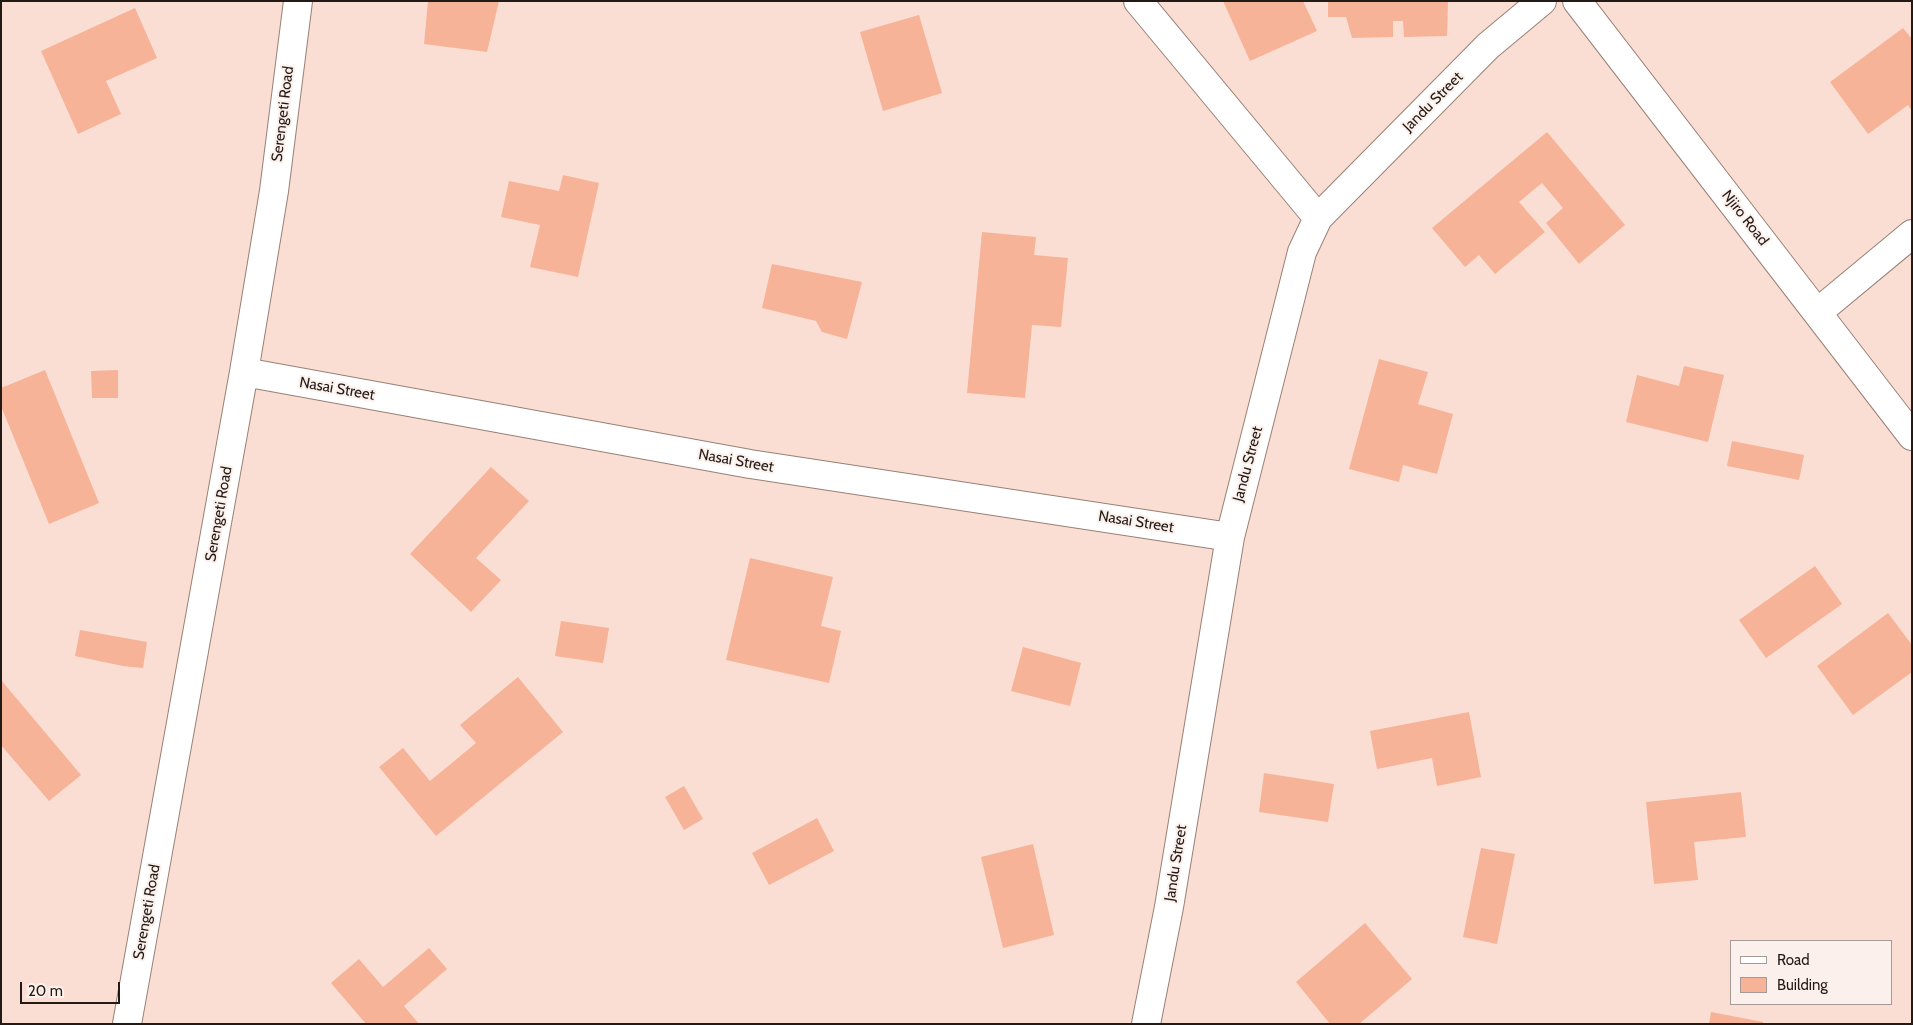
<!DOCTYPE html>
<style>
body{margin:0}
#map{position:relative;width:1913px;height:1025px;overflow:hidden;background:#fbded3;font-family:Cabin,sans-serif}
canvas{display:block}
.frame{position:absolute;inset:0;border:2px solid #231a16;pointer-events:none}
.legend{position:absolute;left:1730px;top:940px;width:162px;height:65px;box-sizing:border-box;background:#fbf0eb;border:1px solid #a59a96;margin:0;padding:6px 9px;list-style:none;font-size:15px;color:#231a16}
.legend li{display:flex;align-items:center;gap:10px;height:25px}
.legend b{width:25px;border:1px solid #a59a96}
.scale{position:absolute;left:20px;top:982px;width:100px;height:22px;box-sizing:border-box;border:2px solid #231a16;border-top:0;padding-left:6px;font-size:15px;line-height:18px;white-space:nowrap;color:#231a16;-webkit-text-stroke:4px #fbf0eb;paint-order:stroke}
</style>
<div id="map">
<canvas width="1913" height="1025"></canvas>
<div class="frame"></div>
<ul class="legend">
<li><b style="height:6px;background:#fff"></b>Road</li>
<li><b style="height:14px;background:#f6b397"></b>Building</li>
</ul>
<div class="scale">20 m</div>
</div>
<script>
const ctx = document.querySelector('canvas').getContext('2d');
ctx.lineJoin = 'round';
function paint(path, color) { ctx.fillStyle = color; ctx.fill(path, 'evenodd'); }
function trace(path, color, width, dash) { ctx.strokeStyle = color; ctx.lineWidth = width; ctx.lineCap = dash ? 'butt' : 'round'; ctx.setLineDash(dash || []); ctx.stroke(path); }
function write(font, color, halo, rows, align = 'center') {
  ctx.font = font + ' Cabin,sans-serif'; ctx.lineWidth = 4; ctx.setLineDash([]); ctx.textBaseline = 'middle'; ctx.strokeStyle = halo; ctx.fillStyle = color; for (const [text, x, y, turn = 0] of rows) {
    ctx.save(); ctx.translate(x, y); ctx.rotate((+turn || 0) * Math.PI / 180); ctx.textAlign = isNaN(turn) ? turn : align; if (halo) ctx.strokeText(text, 0, 0); ctx.fillText(text, 0, 0); ctx.restore();
  }
}
paint(new Path2D(`
 M 428,1 L 499,1 L 487,52 L 424,44 Z
 M 1223,1 L 1303,1 L 1317,31 L 1250,61 Z
 M 1328,1 L 1448,1 L 1447,36 L 1404,37 L 1403,21 L 1393,21 L 1393,37 L 1352,38 L 1346,17 L 1328,17 Z
 M 135,8 L 157,58 L 106,81 L 121,114 L 78,134 L 41,51 Z
 M 919,15 L 942,93 L 883,111 L 860,32 Z
 M 1903,28 L 1912,39 L 1912,111 L 1908,105 L 1868,134 L 1830,82 Z
 M 1547,132 L 1625,225 L 1579,264 L 1546,223 L 1563,208 L 1542,183 L 1519,202 L 1545,232 L 1495,274 L 1479,255 L 1465,267 L 1432,228 Z
 M 563,175 L 599,183 L 578,277 L 530,267 L 540,225 L 501,217 L 509,181 L 559,191 Z
 M 982,232 L 1036,237 L 1034,255 L 1068,258 L 1061,327 L 1032,325 L 1025,398 L 967,393 Z
 M 772,264 L 862,282 L 847,339 L 822,332 L 816,321 L 762,308 Z
 M 1379,359 L 1428,372 L 1418,404 L 1453,414 L 1437,474 L 1403,465 L 1399,482 L 1349,469 Z
 M 1684,366 L 1724,375 L 1708,442 L 1626,422 L 1637,375 L 1679,386 Z
 M 45,370 L 99,503 L 49,524 L 1,406 L 1,388 Z
 M 118,370 L 118,398 L 92,398 L 91,371 Z
 M 1732,441 L 1804,455 L 1799,480 L 1727,466 Z
 M 491,467 L 529,501 L 476,558 L 501,580 L 471,612 L 410,554 Z
 M 750,558 L 833,577 L 821,626 L 841,631 L 829,683 L 726,660 Z
 M 1815,566 L 1842,604 L 1766,658 L 1739,620 Z
 M 1888,613 L 1912,645 L 1912,672 L 1853,715 L 1817,666 Z
 M 561,621 L 609,628 L 603,663 L 555,656 Z
 M 80,630 L 147,642 L 143,668 L 123,666 L 75,656 Z
 M 1023,647 L 1081,663 L 1070,706 L 1011,691 Z
 M 518,677 L 563,732 L 436,836 L 379,767 L 403,748 L 430,781 L 476,743 L 460,725 Z
 M 1,680 L 81,775 L 49,801 L 1,745 Z
 M 1469,712 L 1481,777 L 1437,786 L 1432,758 L 1377,769 L 1370,731 Z
 M 1264,773 L 1334,784 L 1328,822 L 1259,812 Z
 M 684,786 L 703,819 L 684,830 L 665,797 Z
 M 1741,792 L 1746,837 L 1694,842 L 1698,880 L 1654,884 L 1646,802 Z
 M 817,818 L 834,851 L 769,885 L 752,853 Z
 M 1033,844 L 1054,935 L 1003,948 L 981,857 Z
 M 1481,848 L 1515,854 L 1497,944 L 1463,937 Z
 M 1365,923 L 1412,979 L 1359,1024 L 1330,1024 L 1296,982 Z
 M 429,948 L 447,969 L 404,1006 L 419,1024 L 366,1024 L 331,983 L 359,959 L 383,987 Z
 M 1711,1012 L 1763,1022 L 1763,1024 L 1709,1024 Z`), '#f6b397');
const street = new Path2D(`
 M 1138,1 L 1318,218
 M 1818,312 L 1912,234
 M 244,372 L 750,464 L 1230,537
 M 127,1024 L 244,372 L 274,191 L 298,1
 M 1146,1024 L 1169,907 L 1230,537 L 1302,252 L 1318,218 L 1488,46 L 1542,1`);
const secondary = new Path2D(`
 M 1577,1 L 1912,436`);
trace(street, '#998076', 30);
trace(secondary, '#998076', 30);
trace(street, '#fff', 28);
trace(secondary, '#fff', 28);
write('15px', '#231a16', '#fbf0eb', [
 ["Jandu Street",1433,102,-45],
 ["Serengeti Road",283,114,-83],
 ["Njiro Road",1745,218,52],
 ["Nasai Street",337,389,10],
 ["Nasai Street",736,461,10],
 ["Jandu Street",1248,464,-75],
 ["Serengeti Road",219,514,-80],
 ["Nasai Street",1136,522,9],
 ["Jandu Street",1176,863,-81],
 ["Serengeti Road",147,912,-80]
]);
</script>
